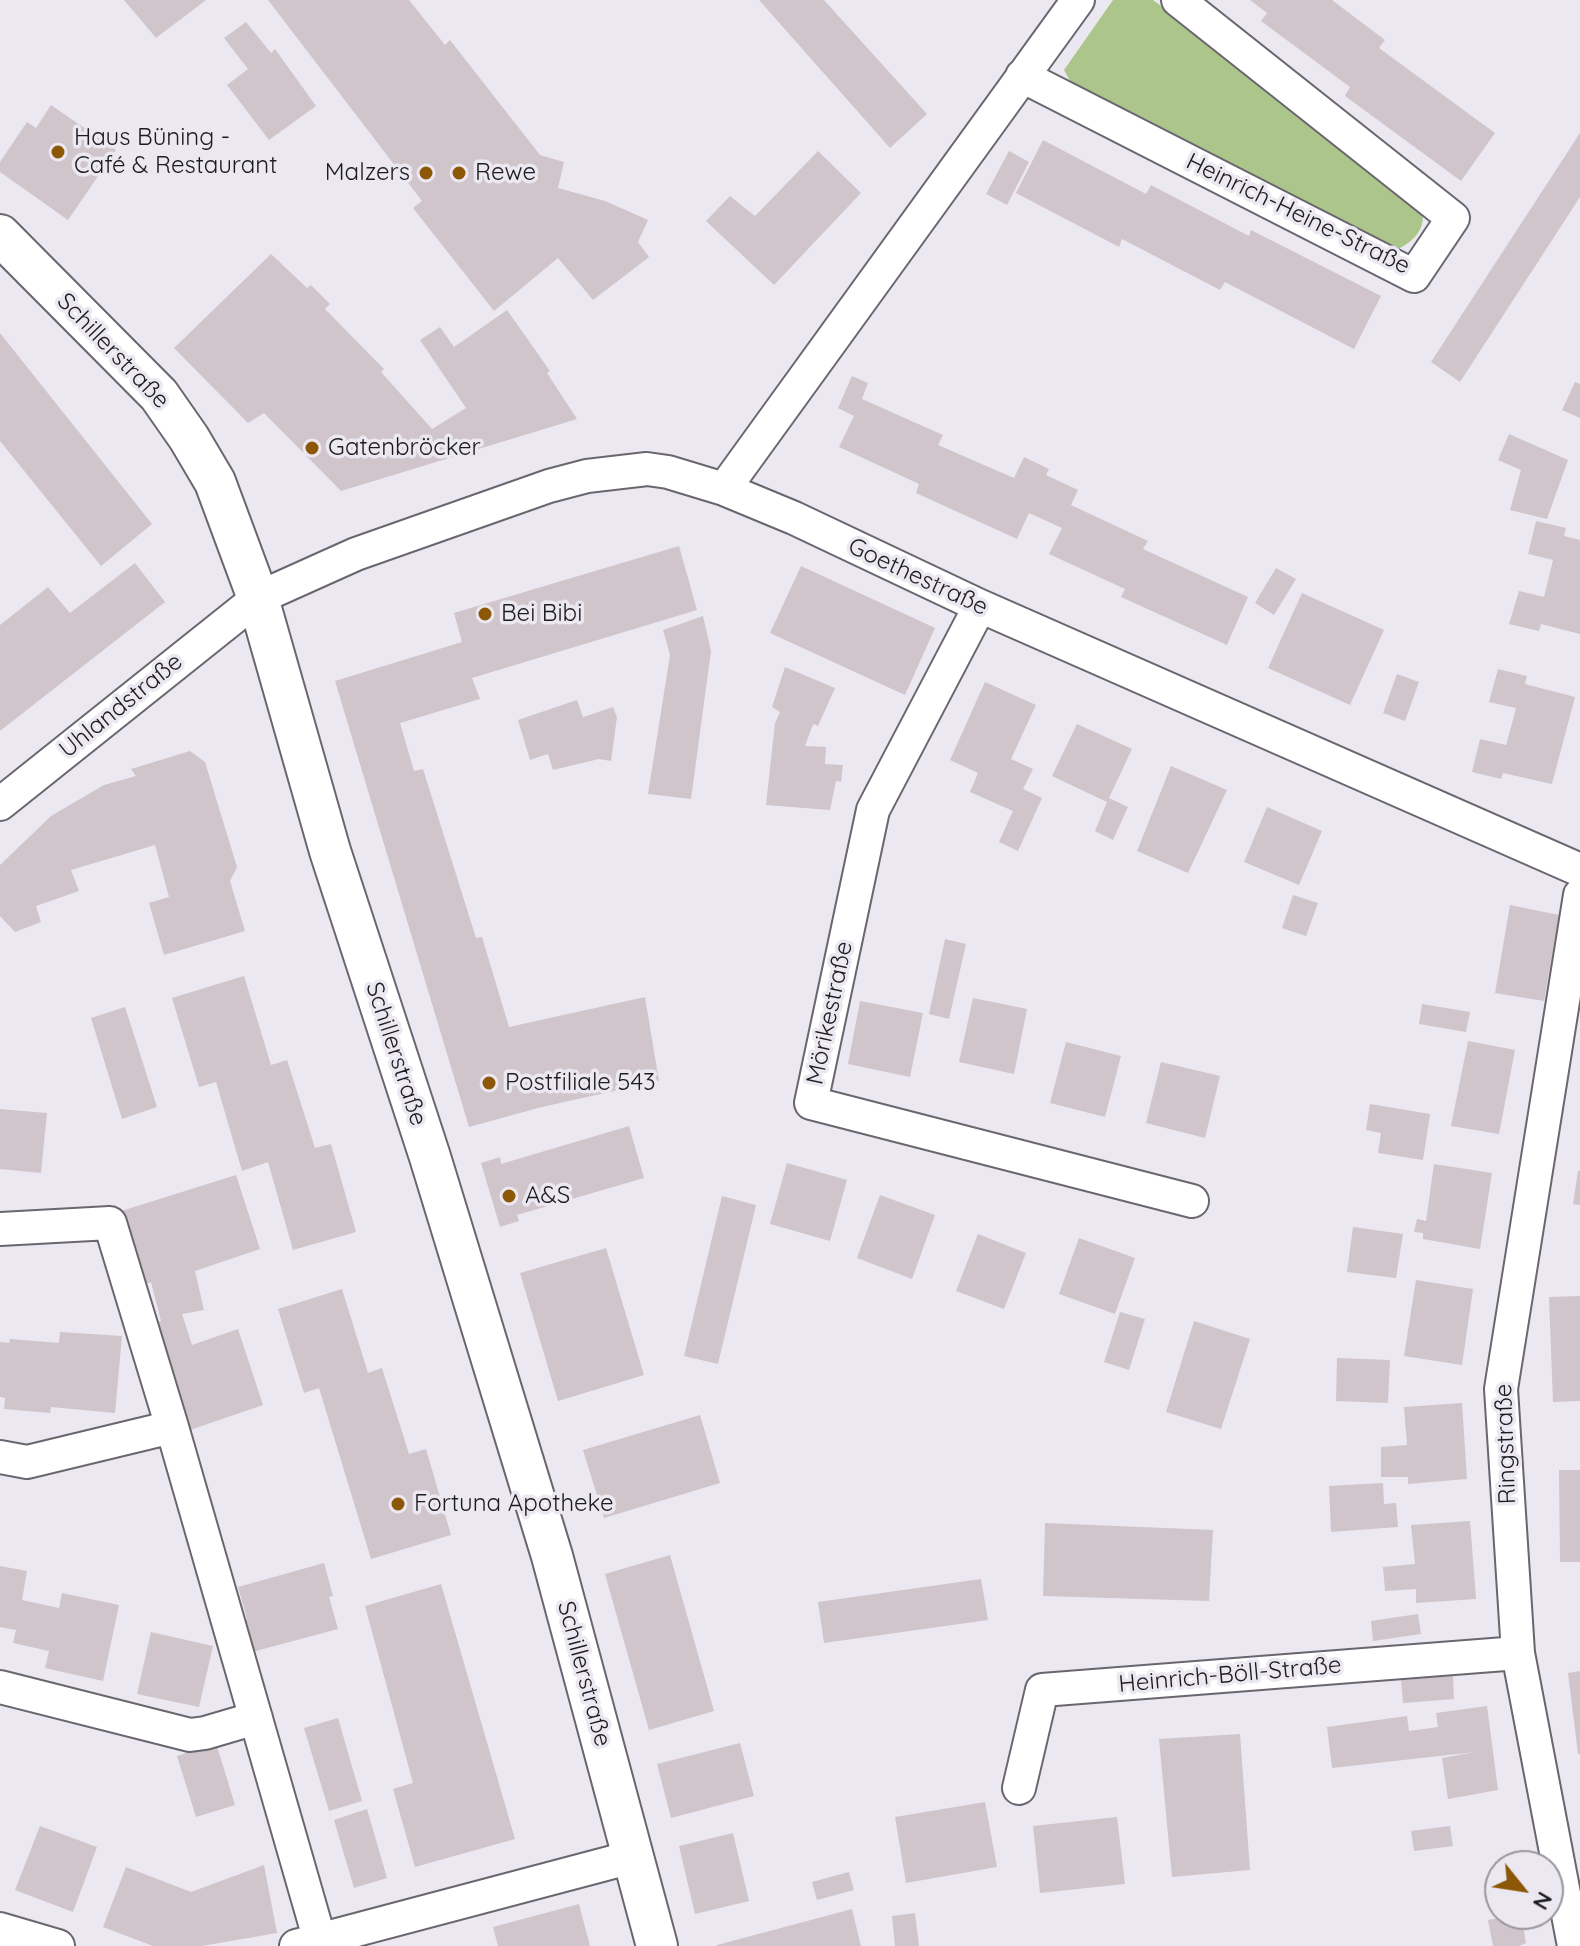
<!DOCTYPE html>
<meta charset="utf-8">
<style>
body{margin:0}
#map{position:relative;width:1580px;height:1946px;overflow:hidden;background:#ece8f2;font-family:Quicksand,sans-serif}
canvas{display:block}
.north{position:absolute;left:1484px;top:1850px;width:80px;height:80px;box-sizing:border-box;background:#ece8f2;border:2px solid #99969d;border-radius:50%;rotate:120deg;font-size:22px;font-weight:700;line-height:32px;text-align:center;color:#1c1b1e}
.north::after{content:'';display:block;margin:auto;width:28px;height:36px;background:#8c5706;clip-path:polygon(50% 0,100% 100%,50% 72%,0 100%)}
</style>
<div id="map">
<canvas width="1580" height="1946"></canvas>
<div class="north">N</div>
</div>
<script>
const ctx = document.querySelector('canvas').getContext('2d');
ctx.lineJoin = 'round';
function paint(path, color) { ctx.fillStyle = color; ctx.fill(path, 'evenodd'); }
function trace(path, color, width, dash) { ctx.strokeStyle = color; ctx.lineWidth = width; ctx.lineCap = dash ? 'butt' : 'round'; ctx.setLineDash(dash || []); ctx.stroke(path); }
function write(font, color, halo, rows, align = 'center') {
  ctx.font = font + ' Quicksand,sans-serif'; ctx.lineWidth = 7; ctx.setLineDash([]); ctx.textBaseline = 'middle'; ctx.strokeStyle = halo; ctx.fillStyle = color; for (const [text, x, y, turn = 0] of rows) {
    ctx.save(); ctx.translate(x, y); ctx.rotate((+turn || 0) * Math.PI / 180); ctx.textAlign = isNaN(turn) ? turn : align; if (halo) ctx.strokeText(text, 0, 0); ctx.fillText(text, 0, 0); ctx.restore();
  }
}
paint(new Path2D(`
 M 1113,0 L 1153,0 L 1416,197 C 1431,220 1420,239 1396,250 L 1081,90 L 1070,81 L 1064,70 Z`), '#abc58b');
paint(new Path2D(`
 M 124,0 L 206,0 L 156,38 Z
 M 268,0 L 409,0 L 445,45 L 450,40 L 540,155 L 564,162 L 558,188 L 605,201 L 648,220 L 638,242 L 649,257 L 593,300 L 558,258 L 494,311 L 413,208 L 422,201 Z
 M 759,0 L 824,0 L 927,114 L 890,148 Z
 M 1250,0 L 1332,0 L 1385,40 L 1379,48 L 1495,133 L 1461,181 L 1345,96 L 1350,87 L 1261,21 L 1267,13 Z
 M 246,22 L 271,53 L 275,49 L 316,106 L 269,140 L 227,85 L 248,69 L 224,38 Z
 M 51,105 L 116,150 L 68,220 L 0,172 L 0,162 L 27,122 L 36,128 Z
 M 1580,133 L 1580,197 L 1460,382 L 1431,362 Z
 M 1043,140 L 1146,194 L 1151,185 L 1249,236 L 1251,230 L 1381,296 L 1354,349 L 1225,282 L 1220,290 L 1122,239 L 1119,247 L 1016,193 Z
 M 818,151 L 861,193 L 774,285 L 706,221 L 730,196 L 755,216 Z
 M 1009,151 L 1029,162 L 1007,205 L 986,194 Z
 M 271,254 L 307,288 L 311,285 L 330,304 L 325,309 L 384,369 L 381,372 L 432,429 L 466,408 L 420,340 L 440,327 L 454,347 L 507,310 L 550,371 L 547,373 L 577,419 L 341,491 L 264,413 L 248,423 L 174,348 Z
 M 0,333 L 152,524 L 101,566 L 0,441 Z
 M 852,376 L 868,383 L 862,399 L 943,435 L 938,445 L 1014,478 L 1024,457 L 1049,469 L 1046,475 L 1078,490 L 1071,505 L 1148,541 L 1143,549 L 1248,597 L 1227,645 L 1121,597 L 1125,589 L 1049,554 L 1062,528 L 1029,513 L 1017,539 L 916,493 L 919,484 L 839,447 L 854,416 L 838,408 Z
 M 1575,382 L 1580,384 L 1580,418 L 1562,410 Z
 M 1509,434 L 1568,460 L 1547,519 L 1510,510 L 1521,470 L 1498,460 Z
 M 1536,521 L 1566,528 L 1564,536 L 1580,540 L 1580,634 L 1541,624 L 1539,631 L 1509,624 L 1519,591 L 1544,597 L 1553,560 L 1528,554 Z
 M 679,546 L 697,610 L 472,678 L 480,699 L 400,723 L 414,771 L 423,769 L 476,938 L 482,937 L 509,1027 L 645,997 L 659,1081 L 542,1107 L 469,1127 L 335,681 L 462,642 L 454,613 Z
 M 135,563 L 165,602 L 0,731 L 0,625 L 48,587 L 70,613 Z
 M 801,566 L 935,628 L 905,695 L 770,633 Z
 M 1276,568 L 1296,579 L 1274,615 L 1255,603 Z
 M 1302,593 L 1384,630 L 1350,705 L 1268,668 Z
 M 703,616 L 711,651 L 691,799 L 648,794 L 670,655 L 663,630 Z
 M 785,667 L 835,688 L 818,726 L 814,724 L 812,727 L 805,746 L 826,747 L 825,764 L 843,765 L 841,782 L 836,781 L 830,810 L 766,805 L 775,723 L 780,712 L 772,707 Z
 M 1498,669 L 1527,676 L 1525,684 L 1575,697 L 1552,784 L 1503,773 L 1501,779 L 1472,772 L 1480,739 L 1506,745 L 1511,727 L 1516,708 L 1489,702 Z
 M 1397,674 L 1419,682 L 1405,721 L 1383,713 Z
 M 985,682 L 1036,705 L 1011,759 L 1033,769 L 1023,789 L 1042,798 L 1018,851 L 999,842 L 1013,811 L 970,792 L 978,773 L 950,760 Z
 M 577,700 L 583,717 L 613,707 L 617,717 L 611,761 L 599,759 L 553,770 L 548,754 L 530,760 L 518,720 Z
 M 1077,724 L 1132,749 L 1109,798 L 1128,807 L 1113,840 L 1095,831 L 1107,802 L 1052,776 Z
 M 190,751 L 205,762 L 237,867 L 230,881 L 245,931 L 164,955 L 149,903 L 169,897 L 155,845 L 71,870 L 79,891 L 36,906 L 41,922 L 15,932 L 0,916 L 0,865 L 51,816 L 104,785 L 136,776 L 131,769 Z
 M 1171,766 L 1227,790 L 1188,873 L 1137,851 Z
 M 1267,807 L 1322,831 L 1299,885 L 1244,862 Z
 M 1293,895 L 1318,903 L 1306,936 L 1282,928 Z
 M 1510,905 L 1559,915 L 1544,1001 L 1495,993 Z
 M 945,939 L 966,944 L 949,1019 L 929,1014 Z
 M 244,976 L 271,1065 L 287,1060 L 315,1148 L 331,1144 L 356,1232 L 293,1250 L 268,1162 L 242,1171 L 216,1082 L 199,1087 L 172,998 Z
 M 973,998 L 1027,1009 L 1014,1074 L 959,1062 Z
 M 860,1001 L 923,1013 L 910,1077 L 848,1064 Z
 M 1422,1004 L 1470,1012 L 1466,1032 L 1419,1024 Z
 M 125,1007 L 157,1107 L 122,1119 L 91,1018 Z
 M 1468,1041 L 1515,1050 L 1499,1134 L 1451,1126 Z
 M 1066,1042 L 1121,1056 L 1105,1117 L 1050,1103 Z
 M 1161,1062 L 1220,1076 L 1205,1138 L 1146,1123 Z
 M 1370,1104 L 1430,1114 L 1423,1160 L 1378,1153 L 1381,1133 L 1366,1130 Z
 M 0,1109 L 47,1113 L 41,1173 L 0,1169 Z
 M 629,1126 L 644,1178 L 517,1215 L 519,1221 L 500,1227 L 481,1163 L 500,1157 L 501,1164 Z
 M 787,1163 L 847,1180 L 830,1241 L 770,1224 Z
 M 1434,1164 L 1492,1173 L 1480,1249 L 1423,1239 L 1423,1233 L 1414,1232 L 1417,1219 L 1426,1221 Z
 M 1578,1171 L 1580,1171 L 1580,1205 L 1573,1204 Z
 M 236,1175 L 260,1249 L 195,1271 L 204,1310 L 182,1314 L 192,1345 L 238,1329 L 263,1405 L 187,1431 L 151,1323 L 161,1321 L 151,1282 L 139,1287 L 115,1213 Z
 M 880,1195 L 935,1215 L 912,1279 L 857,1258 Z
 M 722,1196 L 756,1205 L 718,1364 L 684,1356 Z
 M 1353,1227 L 1403,1234 L 1396,1278 L 1347,1272 Z
 M 978,1234 L 1026,1253 L 1004,1309 L 956,1291 Z
 M 1079,1238 L 1135,1258 L 1115,1314 L 1059,1294 Z
 M 606,1248 L 644,1375 L 558,1401 L 520,1273 Z
 M 1416,1280 L 1473,1289 L 1462,1365 L 1404,1356 Z
 M 342,1289 L 368,1373 L 382,1368 L 409,1454 L 426,1449 L 451,1535 L 371,1559 L 319,1388 L 304,1393 L 278,1309 Z
 M 1580,1296 L 1580,1401 L 1553,1402 L 1549,1297 Z
 M 1120,1312 L 1145,1319 L 1129,1370 L 1104,1362 Z
 M 1194,1321 L 1250,1339 L 1221,1429 L 1166,1412 Z
 M 60,1332 L 122,1336 L 115,1413 L 51,1407 L 50,1413 L 4,1409 L 5,1398 L 0,1397 L 0,1342 L 9,1343 L 10,1339 L 59,1343 Z
 M 1337,1358 L 1390,1360 L 1388,1403 L 1336,1401 Z
 M 1462,1403 L 1467,1479 L 1408,1484 L 1408,1477 L 1381,1477 L 1381,1447 L 1407,1445 L 1404,1407 Z
 M 700,1415 L 720,1483 L 604,1518 L 583,1450 Z
 M 1559,1470 L 1580,1470 L 1580,1562 L 1560,1562 Z
 M 1383,1483 L 1384,1504 L 1396,1503 L 1398,1527 L 1331,1532 L 1329,1486 Z
 M 1470,1521 L 1476,1599 L 1416,1603 L 1416,1589 L 1385,1591 L 1383,1567 L 1415,1564 L 1411,1525 Z
 M 1045,1523 L 1213,1530 L 1209,1601 L 1043,1596 Z
 M 670,1555 L 714,1711 L 649,1730 L 605,1574 Z
 M 324,1563 L 333,1596 L 329,1597 L 338,1629 L 252,1652 L 243,1621 L 247,1619 L 238,1587 Z
 M 0,1566 L 27,1571 L 22,1600 L 59,1608 L 62,1593 L 119,1605 L 103,1681 L 45,1668 L 49,1651 L 13,1643 L 16,1630 L 0,1627 Z
 M 981,1579 L 988,1620 L 824,1643 L 818,1602 Z
 M 441,1584 L 515,1839 L 415,1867 L 393,1789 L 413,1783 L 365,1606 Z
 M 1418,1614 L 1421,1634 L 1373,1641 L 1371,1621 Z
 M 151,1632 L 213,1646 L 199,1707 L 137,1694 Z
 M 1580,1671 L 1580,1754 L 1578,1754 L 1568,1673 Z
 M 1453,1676 L 1454,1699 L 1403,1703 L 1401,1680 Z
 M 1487,1706 L 1498,1790 L 1448,1799 L 1442,1758 L 1475,1752 L 1332,1768 L 1327,1727 L 1407,1716 L 1409,1731 L 1438,1727 L 1436,1713 Z
 M 338,1718 L 362,1801 L 329,1811 L 304,1728 Z
 M 1240,1734 L 1250,1870 L 1172,1877 L 1159,1739 Z
 M 216,1743 L 235,1805 L 196,1817 L 177,1756 Z
 M 740,1743 L 754,1796 L 671,1818 L 657,1764 Z
 M 985,1802 L 997,1867 L 906,1883 L 895,1817 Z
 M 367,1809 L 387,1878 L 354,1888 L 334,1820 Z
 M 1117,1817 L 1125,1884 L 1040,1893 L 1033,1826 Z
 M 40,1826 L 97,1847 L 73,1912 L 15,1890 Z
 M 1450,1826 L 1453,1846 L 1414,1851 L 1411,1831 Z
 M 733,1833 L 749,1901 L 695,1914 L 679,1846 Z
 M 264,1865 L 277,1933 L 202,1946 L 153,1946 L 103,1927 L 126,1867 L 191,1892 Z
 M 849,1872 L 854,1890 L 817,1900 L 812,1882 Z
 M 579,1904 L 590,1946 L 498,1946 L 493,1927 Z
 M 852,1909 L 861,1946 L 717,1946 L 717,1945 Z
 M 915,1913 L 919,1946 L 895,1946 L 892,1916 Z
 M 1521,1914 L 1526,1943 L 1519,1946 L 1493,1946 L 1488,1920 Z`), '#cfc5ca');
const minor = new Path2D(`
 M 1022,76 L 1414,276 L 1453,218 L 1178,0
 M 724,489 L 1078,0
 M 980,606 L 873,810 L 811,1103 L 1192,1201
 M 0,804 L 258,598 L 356,554 L 549,486 L 587,476 L 647,469 L 668,472 L 724,489 L 794,518 L 980,606 L 1580,870
 M 0,1229 L 110,1223 L 172,1427 L 320,1941
 M 0,1457 L 27,1462 L 172,1427
 M 0,1687 L 190,1735 L 205,1733 L 256,1718
 M 1019,1788 L 1042,1690 L 1518,1653
 M 0,1929 L 58,1946
 M 296,1946 L 632,1857
 M 1574,1946 L 1518,1653 L 1501,1389 L 1580,895`);
const tertiary = new Path2D(`
 M 0,235 L 159,395 L 189,438 L 215,482 L 258,598 L 330,851 L 430,1157 L 552,1556 L 657,1946`);
trace(minor, '#69666f', 36);
trace(tertiary, '#69666f', 44);
trace(minor, '#fff', 32);
trace(tertiary, '#fff', 40);
for (const [x, y, r, color] of [
 [58,152,8,"#8c5706"],
 [426,173,8,"#8c5706"],
 [459,173,8,"#8c5706"],
 [312,448,8,"#8c5706"],
 [485,614,8,"#8c5706"],
 [489,1083,8,"#8c5706"],
 [509,1196,8,"#8c5706"],
 [398,1504,8,"#8c5706"]
]) { const dot = new Path2D(); dot.arc(x, y, r, 0, 2 * Math.PI); ctx.fillStyle = color; ctx.fill(dot); trace(dot, '#ece8f2', 3); }
write('24px', '#1c1b1e', '#ece8f2', [
 ["Haus Büning -",74,138],
 ["Café & Restaurant",74,166],
 ["Malzers",410,173,"right"],
 ["Rewe",475,173],
 ["Gatenbröcker",328,448],
 ["Bei Bibi",501,614],
 ["Postfiliale 543",505,1083],
 ["A&S",525,1196],
 ["Fortuna Apotheke",414,1504]
], 'left');
write('24px', '#1c1b1e', '#ece8f2', [
 ["Heinrich-Heine-Straße",1298,214,26],
 ["Schillerstraße",113,351,46],
 ["Goethestraße",918,577,25],
 ["Uhlandstraße",121,706,-39],
 ["Mörikestraße",830,1013,-78],
 ["Schillerstraße",396,1054,72],
 ["Ringstraße",1506,1444,-92],
 ["Schillerstraße",584,1674,75],
 ["Heinrich-Böll-Straße",1230,1675,-5]
]);
</script>
